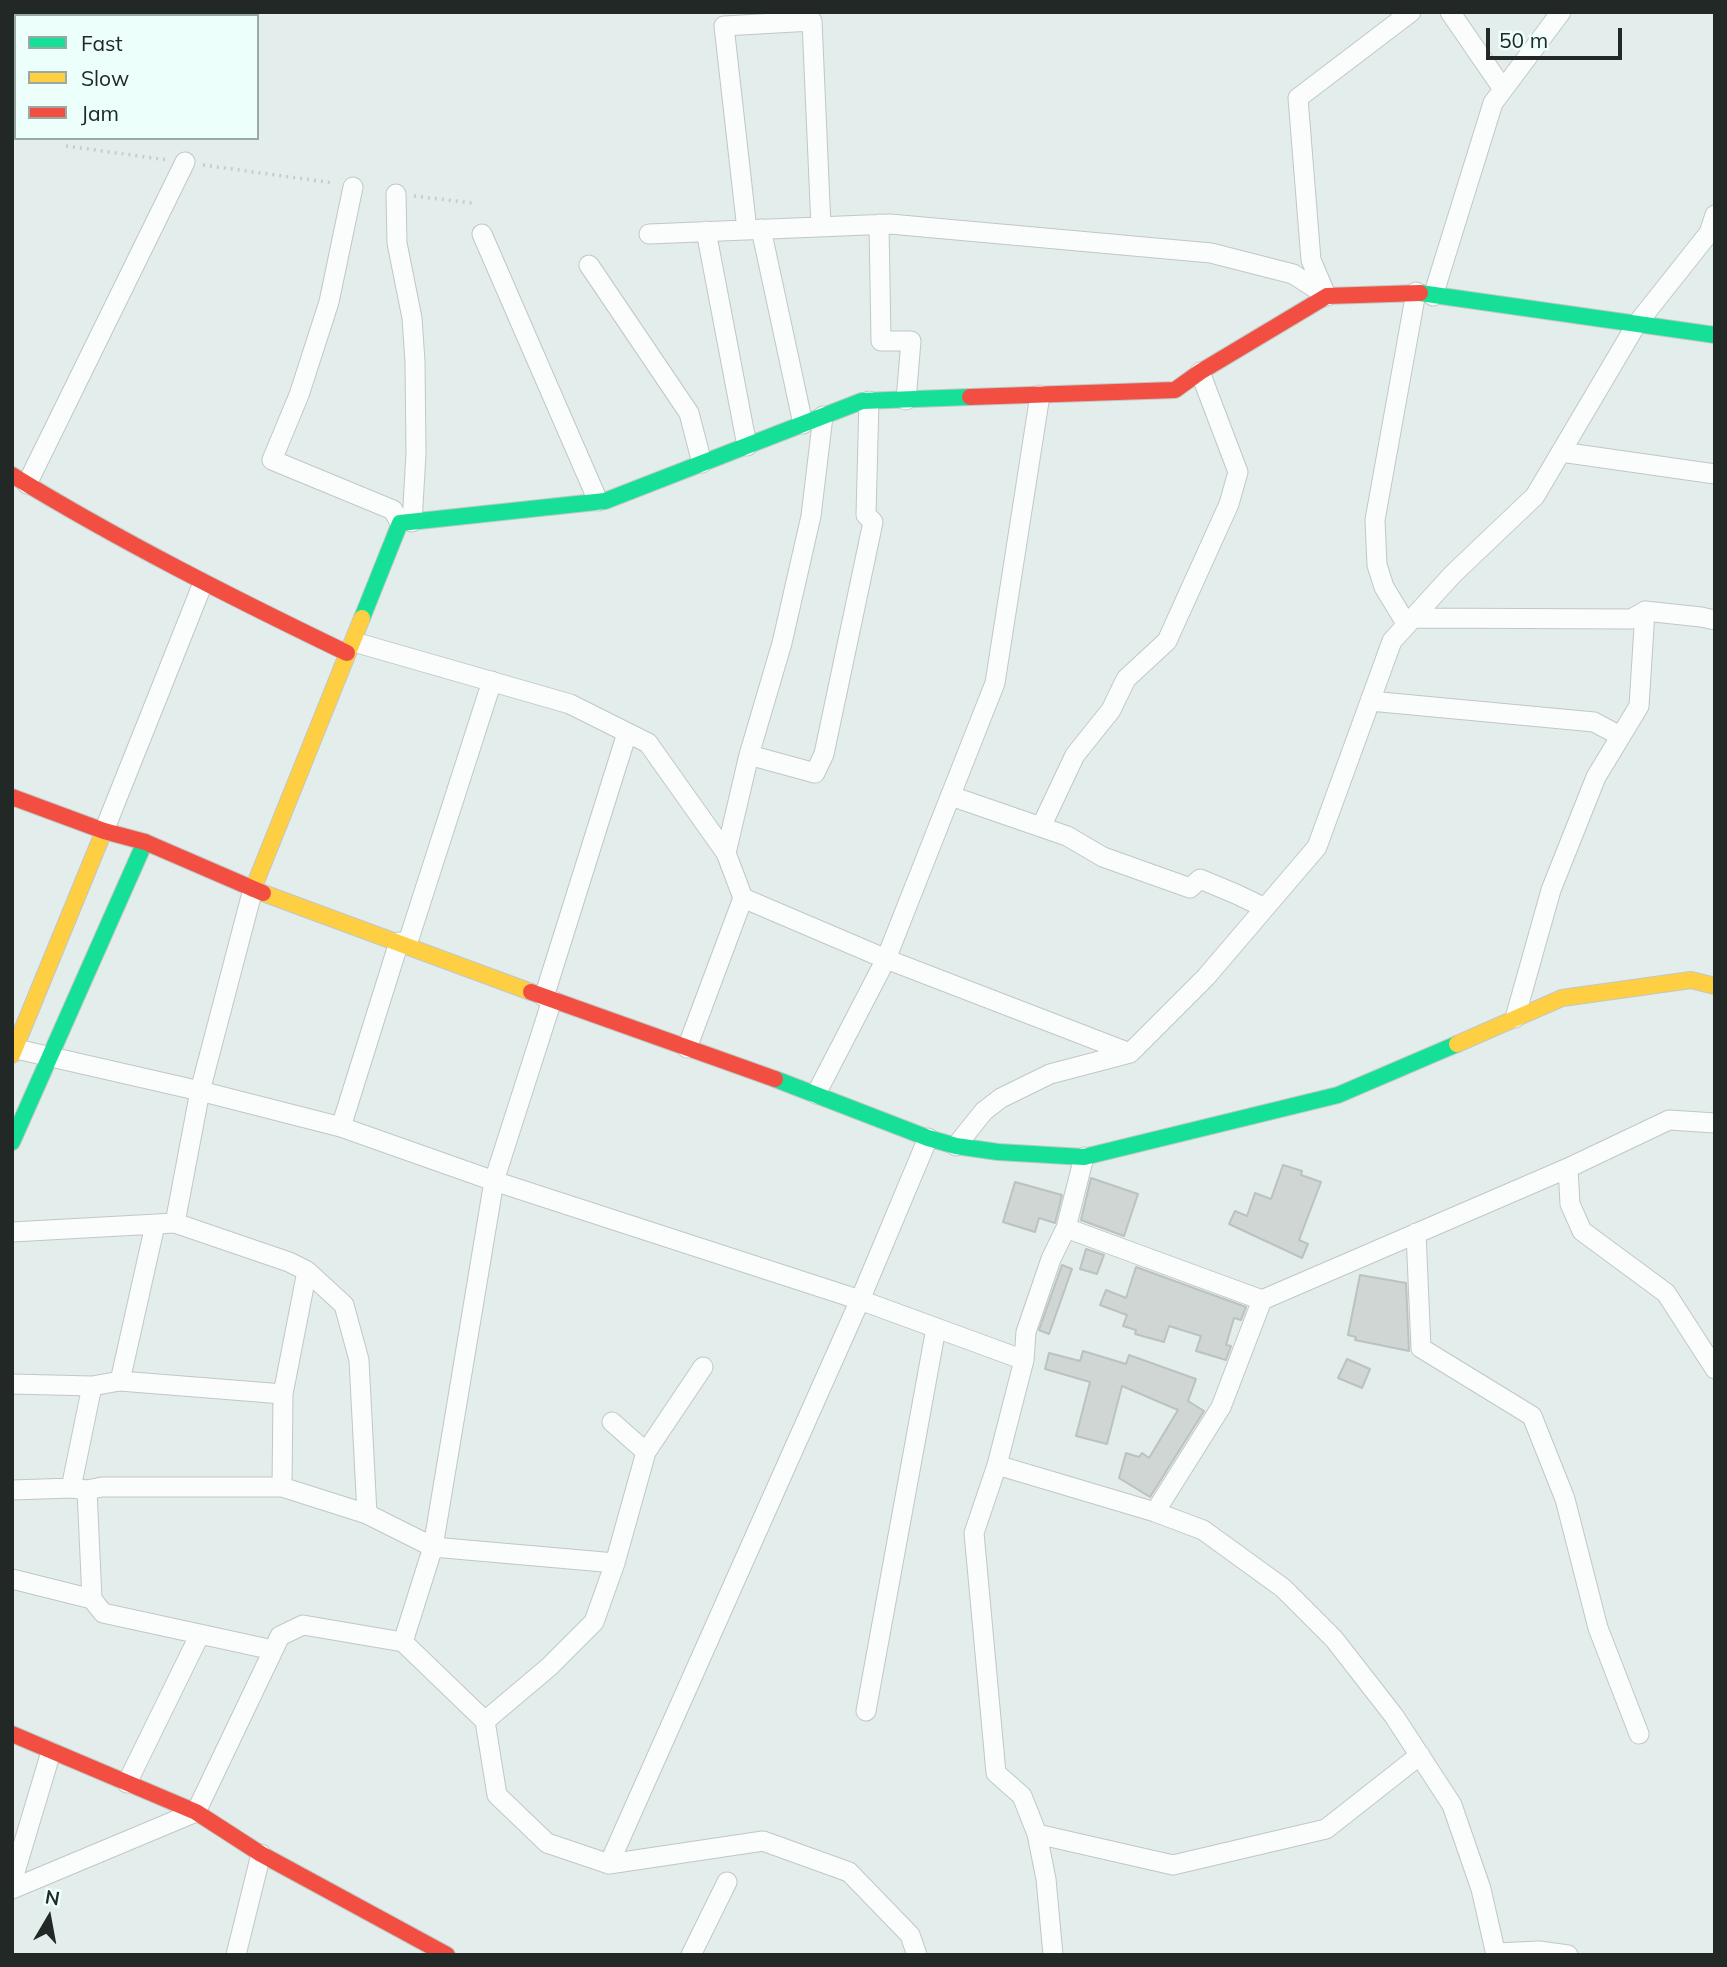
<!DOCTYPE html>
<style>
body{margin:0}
#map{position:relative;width:1727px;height:1967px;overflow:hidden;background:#e3edeb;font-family:Mulish,sans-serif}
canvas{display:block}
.frame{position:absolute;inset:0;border:14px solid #212826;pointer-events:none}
.legend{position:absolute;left:14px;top:14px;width:245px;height:126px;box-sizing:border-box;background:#ecfffb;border:2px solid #9ba9a6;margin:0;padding:9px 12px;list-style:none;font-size:21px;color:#212826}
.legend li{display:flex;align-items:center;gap:14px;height:35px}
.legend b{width:35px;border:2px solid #9ba9a6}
.north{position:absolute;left:14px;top:1883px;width:70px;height:70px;-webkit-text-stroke:5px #ecfffb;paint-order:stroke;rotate:10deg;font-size:19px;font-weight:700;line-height:28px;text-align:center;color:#212826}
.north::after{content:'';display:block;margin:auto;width:24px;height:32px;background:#212826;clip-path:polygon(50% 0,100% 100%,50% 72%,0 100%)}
.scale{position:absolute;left:1486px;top:28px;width:136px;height:32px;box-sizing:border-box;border:4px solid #212826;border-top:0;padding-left:9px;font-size:21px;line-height:24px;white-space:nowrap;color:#212826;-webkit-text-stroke:5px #ecfffb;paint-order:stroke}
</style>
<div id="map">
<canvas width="1727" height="1967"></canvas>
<div class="frame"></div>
<ul class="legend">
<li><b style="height:9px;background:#16e098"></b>Fast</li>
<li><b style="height:9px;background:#ffcf43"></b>Slow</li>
<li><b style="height:9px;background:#f24e42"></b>Jam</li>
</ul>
<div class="north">N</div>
<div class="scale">50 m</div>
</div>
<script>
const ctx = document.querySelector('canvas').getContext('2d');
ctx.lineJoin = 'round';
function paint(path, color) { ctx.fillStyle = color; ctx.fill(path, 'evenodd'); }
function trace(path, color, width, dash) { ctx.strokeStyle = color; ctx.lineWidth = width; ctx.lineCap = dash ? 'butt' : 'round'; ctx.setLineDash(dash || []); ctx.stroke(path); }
const building = new Path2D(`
 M 1283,1165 L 1302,1171 L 1301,1175 L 1321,1182 L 1299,1240 L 1308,1244 L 1302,1258 L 1229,1224 L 1235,1211 L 1247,1216 L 1255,1193 L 1271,1199 Z
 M 1091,1178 L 1138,1194 L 1124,1236 L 1081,1220 Z
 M 1015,1182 L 1062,1195 L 1055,1223 L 1039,1218 L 1035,1232 L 1003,1222 Z
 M 1086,1249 L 1104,1255 L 1097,1274 L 1080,1269 Z
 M 1062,1265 L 1072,1269 L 1049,1334 L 1039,1330 Z
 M 1136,1267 L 1246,1307 L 1241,1320 L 1234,1318 L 1226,1345 L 1231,1346 L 1226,1360 L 1196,1351 L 1201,1336 L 1169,1326 L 1164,1342 L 1135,1334 L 1136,1330 L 1123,1326 L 1127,1315 L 1100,1305 L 1106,1290 L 1126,1298 Z
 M 1360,1275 L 1406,1283 L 1409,1351 L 1355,1340 L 1356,1337 L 1348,1335 Z
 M 1083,1351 L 1126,1364 L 1129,1355 L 1196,1379 L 1188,1401 L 1204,1411 L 1150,1497 L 1119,1478 L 1126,1453 L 1139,1457 L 1142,1453 L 1149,1458 L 1178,1410 L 1122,1386 L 1107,1444 L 1076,1436 L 1090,1382 L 1045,1369 L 1049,1353 L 1080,1361 Z
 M 1347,1359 L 1370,1369 L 1362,1388 L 1338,1378 Z`);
paint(building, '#d0d6d3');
trace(building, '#bbc2bf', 2);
const street = new Path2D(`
 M 1450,12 L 1503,89
 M 353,187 L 329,302 L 299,395 L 272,460 L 393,510 L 400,523
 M 396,194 L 397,243 L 412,318 L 415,362 L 416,454 L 412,522
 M 879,224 L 881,341 L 911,341 L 906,400
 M 761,229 L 803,424
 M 747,230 L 724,26 L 812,21 L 821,227
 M 706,231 L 747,446
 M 482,234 L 598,501
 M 649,234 L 890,224 L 1211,253 L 1293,274 L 1327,296
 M 589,265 L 689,413 L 702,463
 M 1326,295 L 1311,260 L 1298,98 L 1411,12
 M 1433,296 L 1493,103 L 1561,12
 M 1561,452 L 1715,474
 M 27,484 L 185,162
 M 1412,618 L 1631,619 L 1645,611
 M 1407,625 L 1384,587 L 1377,565 L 1375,520 L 1416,292
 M 354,642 L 570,704 L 648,743 L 726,853 L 743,898 L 886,959 L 1130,1053
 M 1370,701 L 1594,722 L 1620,736
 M 749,755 L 815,773 L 824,754 L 873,522 L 866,515 L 869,401
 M 951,796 L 1067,836 L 1103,857 L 1190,888 L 1200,879 L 1236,894 L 1265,908
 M 1041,827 L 1075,755 L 1111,710 L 1126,679 L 1167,641 L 1229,504 L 1238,472 L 1200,372
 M 104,831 L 203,583
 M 726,853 L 749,755 L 782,643 L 811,516 L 823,416
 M 407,945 L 492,681
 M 544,997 L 627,733
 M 1515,1018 L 1551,890 L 1596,777 L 1639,706 L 1645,611 L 1701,617 L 1715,620
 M 12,1048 L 200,1091 L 341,1127 L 494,1181 L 860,1300 L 1024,1360
 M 687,1048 L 743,898
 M 816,1094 L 886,959 L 995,683 L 1040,395
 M 341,1127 L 399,942
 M 956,1146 L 984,1111 L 1001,1098 L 1050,1074 L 1130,1053 L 1206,977 L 1317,847 L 1392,641 L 1453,574 L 1535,496 L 1636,325 L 1709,233 L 1715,215
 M 1084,1157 L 1066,1228 L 1262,1300
 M 1568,1168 L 1570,1204 L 1582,1231 L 1666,1293 L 1715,1369
 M 175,1223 L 200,1091 L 253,889
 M 12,1232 L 175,1223 L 289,1262 L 307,1271 L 344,1305 L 359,1360 L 367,1514
 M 1416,1233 L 1421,1348 L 1532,1416 L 1565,1499 L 1598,1628 L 1639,1734
 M 120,1381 L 155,1225
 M 12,1384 L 92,1386 L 120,1381 L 283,1394
 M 646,1452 L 703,1367
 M 997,1465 L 1155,1512 L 1203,1530 L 1283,1588 L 1334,1639 L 1394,1716 L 1452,1805 L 1481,1889 L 1496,1955
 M 282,1487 L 283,1394 L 307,1271
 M 71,1488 L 92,1386
 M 12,1490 L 71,1488 L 87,1490 L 102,1487 L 282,1487 L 367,1514 L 433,1547 L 615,1563
 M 87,1490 L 92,1599
 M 1155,1512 L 1221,1407 L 1262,1300 L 1568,1168 L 1669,1120 L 1715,1123
 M 12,1579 L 92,1599 L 103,1613 L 273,1650
 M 403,1642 L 485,1721 L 497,1795 L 547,1843 L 609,1864
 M 866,1711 L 936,1328
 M 485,1721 L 549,1667 L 594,1622 L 615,1563 L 646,1452 L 612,1422
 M 127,1783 L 200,1634
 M 1037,1834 L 1173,1865 L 1326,1829 L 1420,1755
 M 12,1882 L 51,1752
 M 12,1889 L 196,1812 L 280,1636 L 303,1625 L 403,1642 L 433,1547 L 494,1181 L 552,1000
 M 1496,1953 L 1539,1951 L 1568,1955
 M 236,1955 L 261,1854
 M 691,1955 L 727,1882
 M 917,1955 L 910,1935 L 849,1872 L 763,1841 L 609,1864 L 860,1300 L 928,1138
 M 1053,1955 L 1046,1879 L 1037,1834 L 1022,1796 L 996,1773 L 974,1533 L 997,1465 L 1024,1360 L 1026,1332 L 1051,1259 L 1066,1228`);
const fast = new Path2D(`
 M 1420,293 L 1715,335
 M 362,618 L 400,523 L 605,501 L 862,401 L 970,397
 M 775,1079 L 928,1138 L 956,1146 L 998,1152 L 1084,1157 L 1338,1095 L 1457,1044
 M 12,1142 L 145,842`);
const slow = new Path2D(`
 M 253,889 L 362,618
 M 263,893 L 531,992
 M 1457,1044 L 1562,998 L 1691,980 L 1715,986
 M 12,1055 L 104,831`);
const jam = new Path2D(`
 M 970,397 L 1175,390 L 1200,372 L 1327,296 L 1420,293
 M 12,475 C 120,541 233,598 347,653
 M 12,797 L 104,831 L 145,842 L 263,893
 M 531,992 L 775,1079
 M 12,1734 L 196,1812 L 261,1854 L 447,1955`);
trace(street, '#c0c8c6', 21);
trace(fast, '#c0c8c6', 18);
trace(slow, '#c0c8c6', 18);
trace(jam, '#c0c8c6', 18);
trace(new Path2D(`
 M 159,12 L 159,16
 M 66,146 L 168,160
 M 203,165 L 334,183
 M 414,196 L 472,203`), '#c8ccca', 3.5, [2, 5]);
trace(street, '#fbfcfc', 19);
trace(fast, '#16e098', 16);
trace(slow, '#ffcf43', 16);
trace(jam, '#f24e42', 16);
</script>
